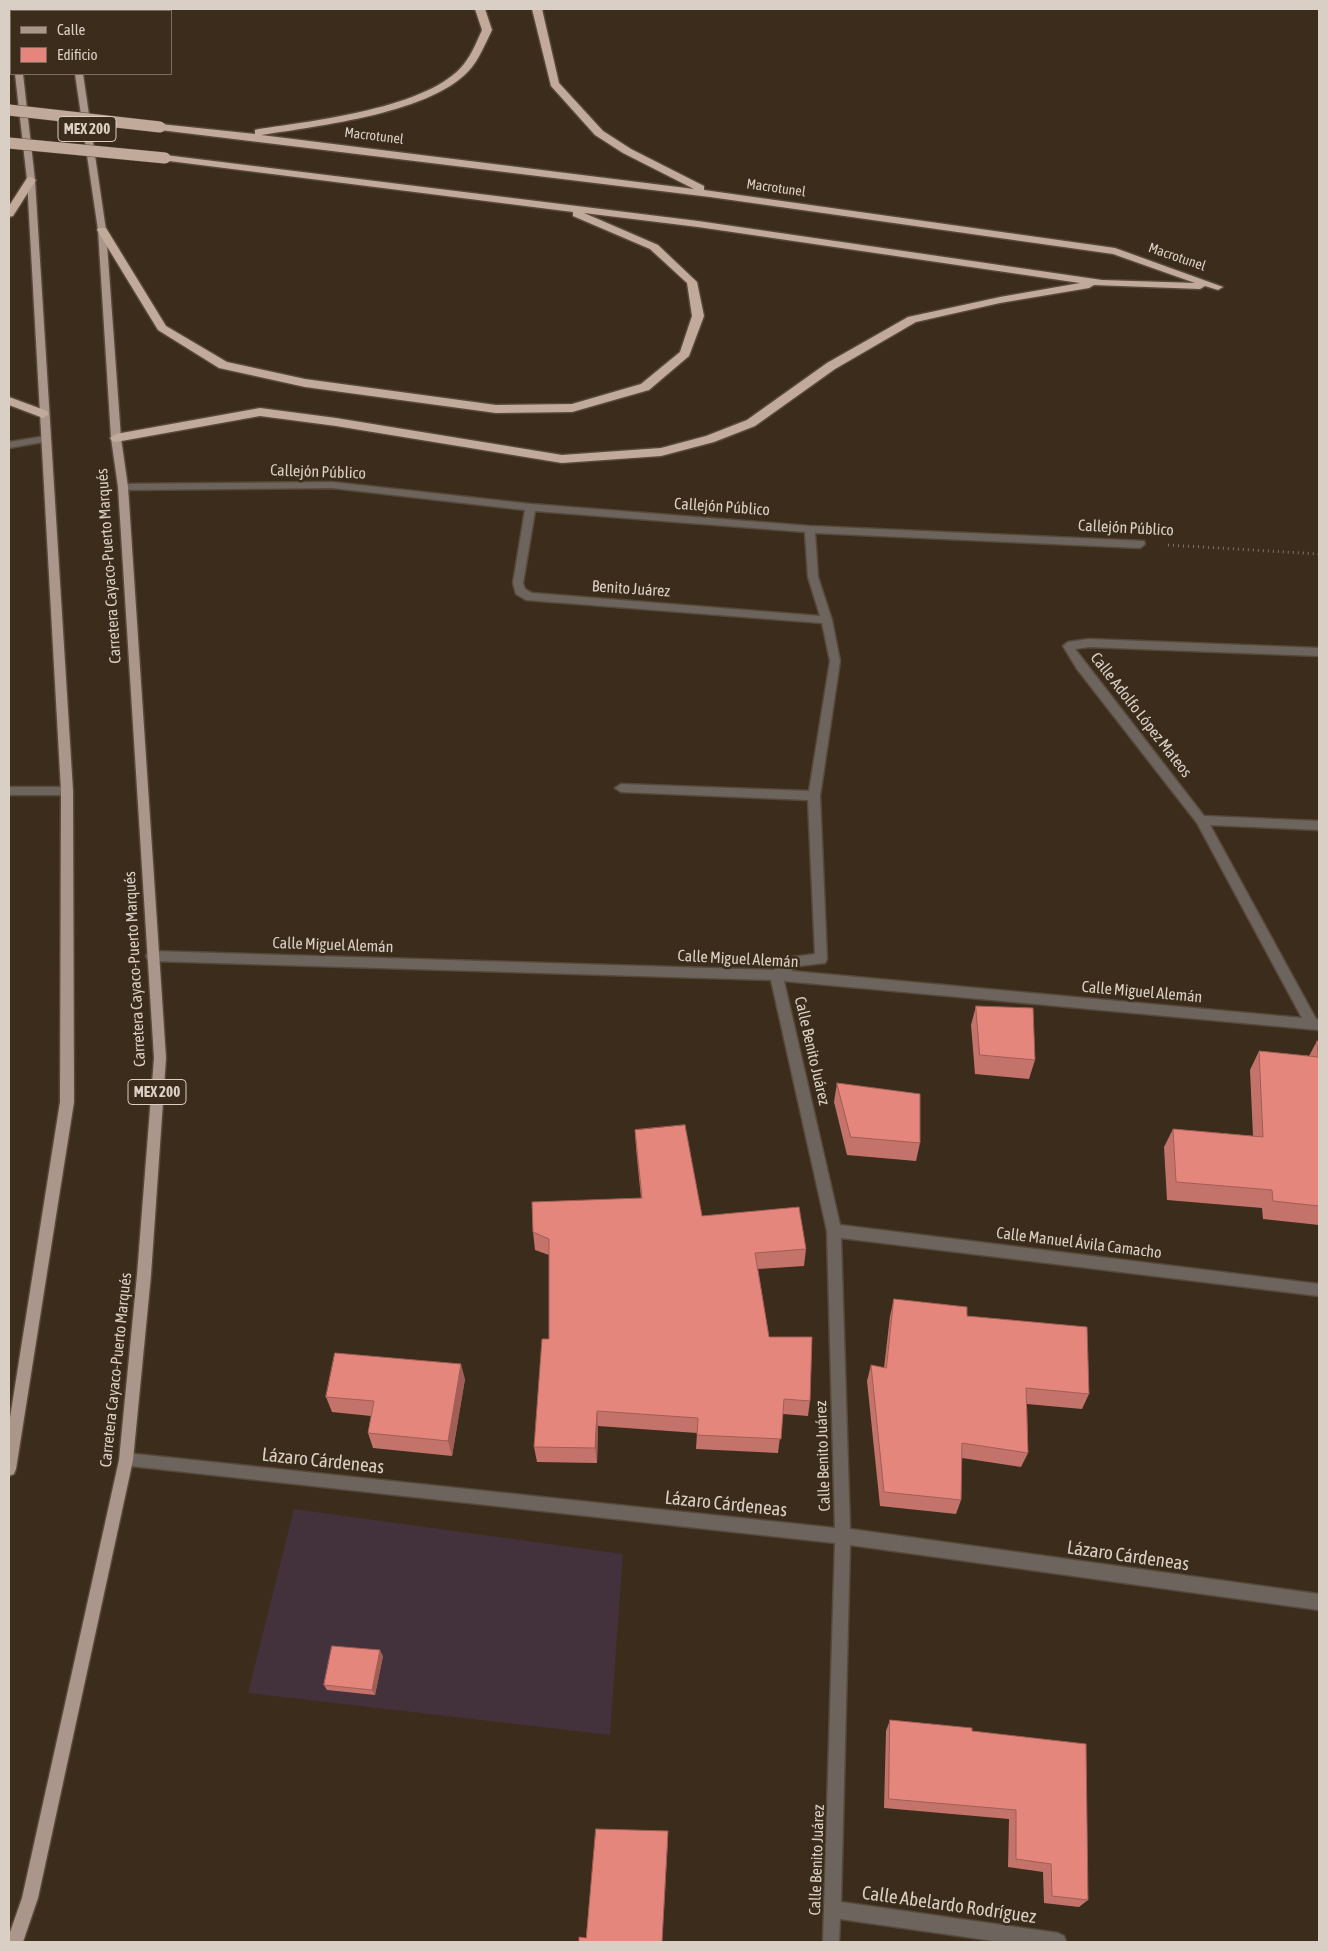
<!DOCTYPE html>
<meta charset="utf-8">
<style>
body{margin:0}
#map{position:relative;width:1328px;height:1951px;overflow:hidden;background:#3b2c1c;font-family:"Asap Condensed",sans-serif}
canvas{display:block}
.frame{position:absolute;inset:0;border:10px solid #d9cfc5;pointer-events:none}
.legend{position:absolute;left:10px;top:10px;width:162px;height:65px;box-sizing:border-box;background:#3b2c1c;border:1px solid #7a6d60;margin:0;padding:6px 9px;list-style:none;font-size:15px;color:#d9cfc5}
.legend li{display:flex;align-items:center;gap:10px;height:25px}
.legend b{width:25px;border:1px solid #7a6d60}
</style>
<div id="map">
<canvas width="1328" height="1951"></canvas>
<div class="frame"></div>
<ul class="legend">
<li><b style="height:6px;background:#aa968a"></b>Calle</li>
<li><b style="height:14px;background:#e4867b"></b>Edificio</li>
</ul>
</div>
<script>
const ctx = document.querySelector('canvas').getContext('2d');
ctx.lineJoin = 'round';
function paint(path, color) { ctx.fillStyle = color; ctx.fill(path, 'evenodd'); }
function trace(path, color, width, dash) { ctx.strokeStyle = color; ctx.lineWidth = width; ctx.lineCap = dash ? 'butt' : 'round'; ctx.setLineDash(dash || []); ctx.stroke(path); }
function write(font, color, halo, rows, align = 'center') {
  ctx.font = font + ' "Asap Condensed",sans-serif'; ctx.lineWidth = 5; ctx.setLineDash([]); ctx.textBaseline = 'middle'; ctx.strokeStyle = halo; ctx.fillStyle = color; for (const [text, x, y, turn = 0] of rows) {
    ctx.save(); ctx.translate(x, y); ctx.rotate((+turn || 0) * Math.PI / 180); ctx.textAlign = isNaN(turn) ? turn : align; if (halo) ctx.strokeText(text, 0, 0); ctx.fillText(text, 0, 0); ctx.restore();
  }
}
paint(new Path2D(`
 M 294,1509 L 623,1554 L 610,1735 L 248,1693 Z`), '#43313b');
const minor = new Path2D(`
 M 46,436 L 49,437 L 49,441 L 9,448 L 9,442 Z
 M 332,482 L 531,504 L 810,526 L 1144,541 L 1145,544 L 1140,548 L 815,533 L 818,577 L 832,620 L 840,661 L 820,796 L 827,959 L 825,963 L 799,966 L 791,971 L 1302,1018 L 1197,823 L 1077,669 L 1063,646 L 1068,642 L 1089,639 L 1319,648 L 1319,656 L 1089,647 L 1075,649 L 1204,816 L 1319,821 L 1319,830 L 1210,825 L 1316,1019 L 1319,1020 L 1319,1030 L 784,981 L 840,1225 L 1319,1284 L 1319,1296 L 841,1238 L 850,1529 L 1319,1594 L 1319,1610 L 850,1545 L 841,1902 L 1058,1933 L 1064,1936 L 1066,1942 L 1001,1942 L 840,1919 L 839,1942 L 823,1942 L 835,1543 L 121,1465 L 119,1460 L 121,1455 L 126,1453 L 835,1528 L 827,1231 L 771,980 L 152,961 L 148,960 L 146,956 L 148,952 L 152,951 L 774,970 L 792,957 L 815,954 L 808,800 L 621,792 L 615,788 L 621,784 L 809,791 L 830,661 L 822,623 L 526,600 L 516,594 L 513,583 L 525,510 L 332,488 L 123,490 L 118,487 L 123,484 ZM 535,511 L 805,532 L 808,577 L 820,616 L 532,593 L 525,589 L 523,583 Z
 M 9,787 L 67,787 L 73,791 L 67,795 L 9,795 Z`);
const major = new Path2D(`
 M 9,9 L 16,9 L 17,11 L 10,13 Z
 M 66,9 L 74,9 L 74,11 L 66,11 Z
 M 15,74 L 23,74 L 35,180 L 73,791 L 74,1102 L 16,1469 L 14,1474 L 9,1476 L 9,1424 L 60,1102 L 61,791 L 27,180 Z
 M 75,74 L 83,74 L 106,230 L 121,438 L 128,487 L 166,1058 L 151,1275 L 133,1460 L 38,1898 L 23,1942 L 9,1942 L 9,1935 L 22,1898 L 119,1460 L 137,1275 L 154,1058 L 118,487 L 111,438 L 98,230 Z`);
const highway = new Path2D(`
 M 110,9 L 120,9 L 119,11 L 109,11 Z
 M 475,9 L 485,9 L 492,30 C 486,42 480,57 472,67 C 436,113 317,126 261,135 L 694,189 L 623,153 L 595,135 L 551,86 L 532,9 L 542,9 L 559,83 L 603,131 L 631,149 L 704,186 L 704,190 L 1115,248 L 1223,287 L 1218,290 L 1205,286 L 1200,289 L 1094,285 L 1089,288 L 1000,303 L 916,322 L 835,369 L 755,426 L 714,442 L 661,456 L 562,463 L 336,426 L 260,416 L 116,442 L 112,441 L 110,438 L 116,434 L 260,408 L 336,418 L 562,455 L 661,448 L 706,436 L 747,420 L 827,363 L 908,317 L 1000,297 L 1080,283 L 698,227 L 584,213 L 658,245 L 697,282 L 704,316 L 689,356 L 649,390 L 572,412 L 496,413 L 305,387 L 219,368 L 158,330 L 97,230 L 98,228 L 106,228 L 166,326 L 227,362 L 305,379 L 496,405 L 572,404 L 641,384 L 680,352 L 692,316 L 687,283 L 650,249 L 573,216 L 573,212 L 161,160 L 160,158 L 165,155 L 698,221 L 1102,280 L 1195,283 L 1113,254 L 710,197 L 160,130 L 155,127 L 160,124 L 255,134 L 255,130 L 259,129 C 312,121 430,108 464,64 C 472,54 477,41 482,30 Z
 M 31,177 L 36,180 L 13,216 L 9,217 L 9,206 L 27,178 Z
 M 9,397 L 47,411 L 49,414 L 43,418 L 9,405 Z`);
trace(minor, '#57493a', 3);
trace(major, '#57493a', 3);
trace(highway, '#57493a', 3);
trace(new Path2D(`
 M 1168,545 L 1319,554`), '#7f7265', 3, [1, 4]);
paint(minor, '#6d645d');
paint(major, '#aa968a');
paint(highway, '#c2aa9b');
const highwayBridge = new Path2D(`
 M 9,110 L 160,127
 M 9,143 L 165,158`);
trace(highwayBridge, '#57493a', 12, []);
trace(highwayBridge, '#c2aa9b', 11);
paint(new Path2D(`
 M 976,1006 L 1035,1060 L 1029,1079 L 975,1074 L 971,1025 Z
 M 1317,1041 L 1319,1042 L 1319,1225 L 1263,1219 L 1262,1208 L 1167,1200 L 1164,1147 L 1173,1129 L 1253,1136 L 1250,1070 L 1259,1051 L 1309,1056 Z
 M 837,1083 L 920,1143 L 916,1161 L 847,1155 L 834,1102 Z
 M 635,1130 L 702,1216 L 806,1249 L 804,1266 L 758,1269 L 769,1337 L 810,1401 L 808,1416 L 783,1414 L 778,1453 L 696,1449 L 697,1433 L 598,1426 L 597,1463 L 537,1462 L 534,1447 L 549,1339 L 549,1255 L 535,1250 L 533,1232 L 641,1198 L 636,1148 Z
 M 894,1299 L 967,1316 L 1089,1394 L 1082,1409 L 1027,1404 L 1028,1453 L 1021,1467 L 962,1458 L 961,1500 L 956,1514 L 880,1506 L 867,1381 L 871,1365 L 884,1368 L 890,1316 Z
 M 465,1379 L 452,1456 L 373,1448 L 368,1433 L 371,1416 L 332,1412 L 326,1397 Z
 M 383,1656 L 375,1695 L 327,1690 L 324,1685 Z
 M 890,1720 L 972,1731 L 1088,1900 L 1079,1907 L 1044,1903 L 1043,1872 L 1008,1867 L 1009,1819 L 884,1808 L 886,1731 Z`), '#c4736a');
paint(new Path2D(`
 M 461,1364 L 465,1379 L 452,1456 L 448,1441 Z
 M 597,1411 L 598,1426 L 597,1463 L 595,1448 Z
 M 380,1650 L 383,1656 L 375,1695 L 372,1690 Z
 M 668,1831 L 668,1841 L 662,1942 Z`), '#a05e56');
const building = new Path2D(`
 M 976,1006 L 1033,1008 L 1035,1060 L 980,1055 Z
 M 1317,1041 L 1319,1042 L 1319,1206 L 1273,1201 L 1272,1190 L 1176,1182 L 1173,1129 L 1263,1137 L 1259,1051 L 1318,1057 Z
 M 837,1083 L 920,1094 L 920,1143 L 851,1137 Z
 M 685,1125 L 702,1216 L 799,1207 L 806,1249 L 755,1253 L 769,1337 L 812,1337 L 810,1401 L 784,1399 L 781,1439 L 697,1435 L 698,1418 L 597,1411 L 595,1448 L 534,1447 L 542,1339 L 549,1339 L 549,1239 L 533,1232 L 532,1202 L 642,1198 L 635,1130 Z
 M 894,1299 L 967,1307 L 967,1316 L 1087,1327 L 1089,1394 L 1026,1388 L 1028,1453 L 962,1443 L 961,1500 L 884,1492 L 871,1365 L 886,1368 Z
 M 335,1353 L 461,1364 L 448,1441 L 368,1433 L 374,1401 L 326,1397 Z
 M 332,1646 L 380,1650 L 372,1690 L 324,1685 Z
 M 890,1720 L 972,1728 L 972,1731 L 1086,1744 L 1088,1900 L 1052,1896 L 1051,1864 L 1016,1859 L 1016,1810 L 889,1799 Z
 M 596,1829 L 668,1831 L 662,1942 L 579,1942 L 579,1937 L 586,1938 Z`);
paint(building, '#e4867b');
trace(building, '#a05e56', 1);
write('14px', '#d9cfc5', '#3b2c1c', [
 ["Macrotunel",374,136,7],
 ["Macrotunel",776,188,8],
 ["Macrotunel",1177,257,19]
]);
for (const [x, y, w] of [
 [87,129,58],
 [157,1092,58]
]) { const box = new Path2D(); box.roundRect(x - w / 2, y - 12.5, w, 25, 4); ctx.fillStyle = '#3b2c1c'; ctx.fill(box); trace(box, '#d9cfc5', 1); }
write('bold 15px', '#d9cfc5', null, [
 ["MEX 200",87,129],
 ["MEX 200",157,1092]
]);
write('16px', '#d9cfc5', '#3b2c1c', [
 ["Callejón Público",318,472,2],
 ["Callejón Público",722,507,4],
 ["Callejón Público",1126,528,3],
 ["Carretera Cayaco-Puerto Marqués",109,566,-94],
 ["Benito Juárez",631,589,4],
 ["Calle Adolfo López Mateos",1141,715,52],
 ["Calle Miguel Alemán",333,945,2],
 ["Calle Miguel Alemán",738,959,3],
 ["Carretera Cayaco-Puerto Marqués",135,969,-93],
 ["Calle Miguel Alemán",1142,992,5],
 ["Calle Benito Juárez",812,1051,77],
 ["Calle Manuel Ávila Camacho",1079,1243,7],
 ["Carretera Cayaco-Puerto Marqués",116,1370,-84],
 ["Calle Benito Juárez",823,1456,-92],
 ["Calle Benito Juárez",817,1860,-88]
]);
write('19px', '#d9cfc5', '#3b2c1c', [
 ["Lázaro Cárdeneas",323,1461,6],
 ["Lázaro Cárdeneas",726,1504,6],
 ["Lázaro Cárdeneas",1128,1556,8],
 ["Calle Abelardo Rodríguez",949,1905,8]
]);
</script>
